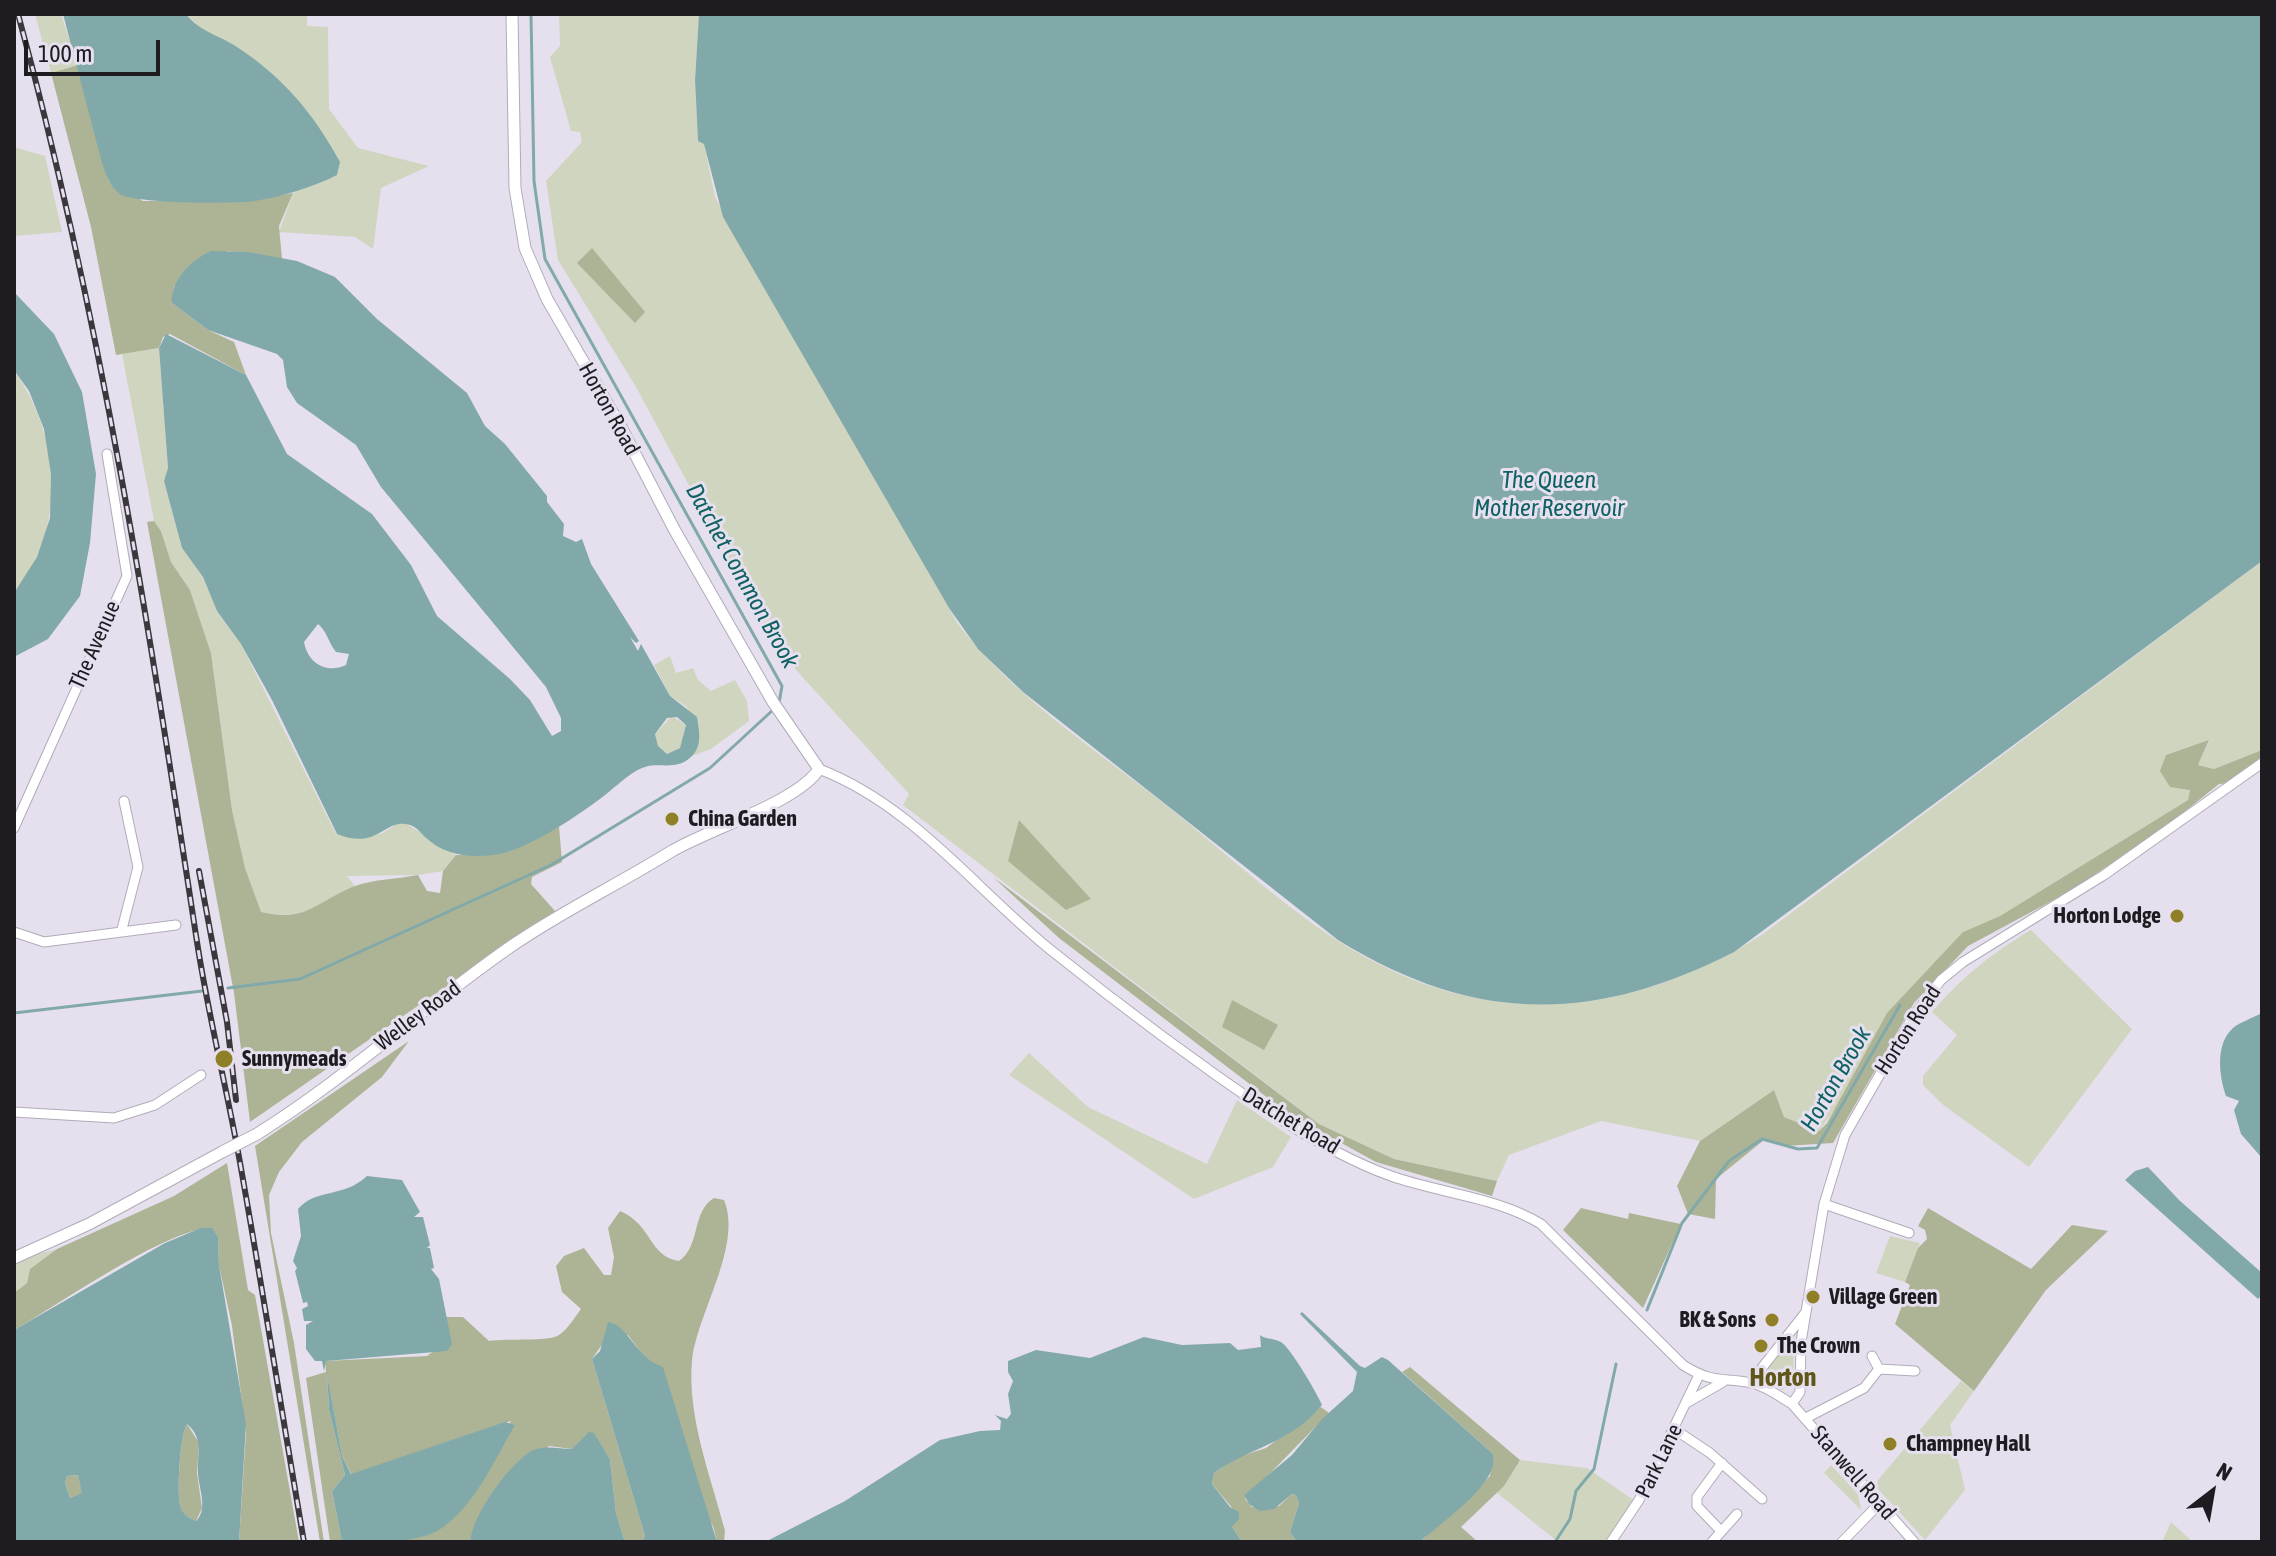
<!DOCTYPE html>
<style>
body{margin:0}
#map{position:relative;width:2276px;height:1556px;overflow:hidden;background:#e6e0ee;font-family:"Asap Condensed",sans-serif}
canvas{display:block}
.frame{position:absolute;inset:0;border:16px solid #1e1c21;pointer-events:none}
.north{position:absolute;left:2172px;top:1452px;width:80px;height:80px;-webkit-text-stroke:6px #e6e0ee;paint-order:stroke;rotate:31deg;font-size:22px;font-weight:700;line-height:32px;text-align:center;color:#1e1c21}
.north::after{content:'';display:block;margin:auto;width:28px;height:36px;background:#1e1c21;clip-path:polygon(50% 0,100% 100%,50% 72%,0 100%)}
.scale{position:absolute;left:24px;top:40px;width:136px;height:36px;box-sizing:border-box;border:4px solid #1e1c21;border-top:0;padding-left:10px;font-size:24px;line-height:28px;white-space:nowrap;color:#1e1c21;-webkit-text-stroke:6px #e6e0ee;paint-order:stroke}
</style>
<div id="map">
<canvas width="2276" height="1556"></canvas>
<div class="frame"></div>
<div class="north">N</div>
<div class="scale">100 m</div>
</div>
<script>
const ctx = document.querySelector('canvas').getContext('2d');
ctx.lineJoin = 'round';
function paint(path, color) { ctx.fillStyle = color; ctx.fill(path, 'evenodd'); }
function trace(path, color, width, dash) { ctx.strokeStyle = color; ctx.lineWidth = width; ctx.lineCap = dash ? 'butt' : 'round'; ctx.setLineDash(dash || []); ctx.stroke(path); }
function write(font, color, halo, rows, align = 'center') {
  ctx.font = font + ' "Asap Condensed",sans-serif'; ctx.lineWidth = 6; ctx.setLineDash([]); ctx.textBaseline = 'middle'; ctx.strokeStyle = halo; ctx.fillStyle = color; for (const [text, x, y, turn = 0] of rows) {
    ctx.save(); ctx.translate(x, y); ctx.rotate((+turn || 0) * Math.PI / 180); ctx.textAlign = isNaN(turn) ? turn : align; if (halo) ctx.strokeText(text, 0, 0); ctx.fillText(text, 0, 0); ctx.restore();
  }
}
paint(new Path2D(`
 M 35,14 L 61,14 L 78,65 L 51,73 Z
 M 186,14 L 307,14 L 307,26 L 328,27 L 329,109 L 358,148 L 429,166 L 381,188 L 373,249 L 355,237 L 279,232 L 293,193 L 337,175 L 236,46 L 206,33 Z
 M 559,14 L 699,14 L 695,80 L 698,141 L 704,143 L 715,197 L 958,624 C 1014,697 1095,749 1167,806 C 1229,855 1299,922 1369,959 C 1502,1031 1638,1013 1763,934 L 2262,561 L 2262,750 L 2214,769 L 2198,765 L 2209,741 L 2166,755 L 2190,790 L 2188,800 L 2000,916 L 1963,932 L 1819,1131 L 1784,1117 L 1774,1090 L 1700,1141 L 1601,1121 L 1509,1155 L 1497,1181 L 1394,1159 L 1319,1124 L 903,805 L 909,794 L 797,671 L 770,636 L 636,387 L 558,260 L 546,181 L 582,142 L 580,132 L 571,131 L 550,57 L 560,46 Z
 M 14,147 L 45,156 L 62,232 L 14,236 Z
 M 159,348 L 168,468 L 164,481 L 182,548 L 203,577 L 217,611 L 241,644 L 336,834 L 381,834 L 398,823 L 407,824 L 456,855 L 443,871 L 418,875 L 347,876 L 355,886 C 324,906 298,921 261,912 L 245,869 L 232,810 L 211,653 L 190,590 L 171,562 L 161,531 L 154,521 L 122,354 Z
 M 14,370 C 51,423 65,495 37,556 C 31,569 22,581 14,593 Z
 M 670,656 L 676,673 L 693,668 L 698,680 L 711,691 L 735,680 L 747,701 L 749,721 L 711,749 L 692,756 L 695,752 L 687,707 L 670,696 L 654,665 Z
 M 672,716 L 686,725 L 680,748 L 667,754 L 658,746 L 655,734 Z
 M 2031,930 L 2132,1029 L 2029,1167 L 1942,1104 L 1923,1085 L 1923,1076 L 1957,1035 L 1932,1012 C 1962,977 1992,953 2031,930 Z
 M 1029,1053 L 1088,1107 L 1207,1164 L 1237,1100 L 1291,1137 L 1273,1167 L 1194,1199 L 1009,1075 Z
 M 1890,1236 L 1920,1243 L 1905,1282 L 1876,1273 Z
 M 57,1249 L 30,1269 L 27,1283 L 14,1293 L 14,1260 Z
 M 1788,1340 L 1794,1343 L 1793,1384 L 1782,1390 L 1766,1382 L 1763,1375 Z
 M 1961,1381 L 1974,1391 L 1950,1425 L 1965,1490 L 1925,1540 L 1876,1487 L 1878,1480 Z
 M 1520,1460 L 1587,1468 L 1635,1501 L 1609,1542 L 1558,1542 L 1496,1492 Z
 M 1831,1465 L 1858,1494 L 1861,1510 L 1824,1473 Z
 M 2171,1522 L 2193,1542 L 2162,1542 Z`), '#d0d5c0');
paint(new Path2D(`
 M 78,65 L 109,182 L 143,201 L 252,201 L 293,193 L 279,226 L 282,259 L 228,251 L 174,287 L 172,303 L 208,330 L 234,342 L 246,375 L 170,334 L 163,337 L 159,348 L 116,355 L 91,227 L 51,73 Z
 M 592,248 L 645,312 L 635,323 L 577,263 Z
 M 154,521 L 161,531 L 171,562 L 190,590 L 211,653 L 232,810 L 245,868 L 261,912 C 307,923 317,901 355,886 C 374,879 398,879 418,875 L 427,891 L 440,893 L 443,871 L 456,855 C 507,856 515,848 559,826 L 562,862 L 532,877 L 531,884 L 555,911 L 250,1122 L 234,993 L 147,522 Z
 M 2209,740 L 2198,765 L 2214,769 L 2262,750 L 2262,760 L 2235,783 L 2219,784 L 2169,824 L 2072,890 L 1968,946 L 1914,1003 L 1833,1143 L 1785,1146 L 1764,1140 L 1716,1179 L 1715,1219 L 1688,1214 L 1677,1186 L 1700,1141 L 1774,1090 L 1784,1117 L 1819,1131 L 1827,1123 L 1887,1013 L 1963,932 L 2000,916 L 2188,800 L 2190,790 L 2170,787 L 2160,771 L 2166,755 Z
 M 1019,820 L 1091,899 L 1066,910 L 1008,861 Z
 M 993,877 L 1319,1124 L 1394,1159 L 1497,1181 L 1492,1196 L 1376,1162 L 1290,1115 L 1059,938 Z
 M 1232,1000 L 1278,1025 L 1264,1050 L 1222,1027 Z
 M 409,1041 L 382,1077 L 302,1142 L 279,1172 L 269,1195 L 271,1233 L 294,1343 L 324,1542 L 320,1542 L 255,1146 Z
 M 227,1163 L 248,1290 L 255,1295 L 299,1542 L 239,1542 L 246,1432 L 232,1326 L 219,1265 L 218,1237 L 213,1228 C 168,1227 59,1305 14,1330 L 14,1293 L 27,1283 L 30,1269 L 57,1249 L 174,1196 Z
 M 714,1198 L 724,1200 C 743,1246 697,1313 692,1361 C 687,1417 711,1477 725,1531 L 724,1542 L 717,1542 L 713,1526 L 707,1517 L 676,1418 L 648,1362 L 628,1335 L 601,1346 L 592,1359 L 645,1536 L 641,1542 L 625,1542 L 616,1513 L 610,1459 L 594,1434 L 572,1449 L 549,1446 L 471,1536 L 471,1542 L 379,1542 L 441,1528 L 480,1484 L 511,1421 L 352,1475 L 342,1456 L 327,1374 L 329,1410 L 345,1475 L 332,1491 L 342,1542 L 330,1542 L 306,1378 L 326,1372 L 325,1361 L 427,1356 L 450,1339 L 446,1317 L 463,1317 L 489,1341 C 508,1338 548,1342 559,1335 C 568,1329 575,1317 581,1309 L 562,1292 L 556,1266 L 564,1256 L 584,1248 L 604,1275 L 611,1275 L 614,1257 L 608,1228 L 620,1211 C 653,1225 648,1256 679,1261 C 701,1246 691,1212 714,1198 Z
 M 1581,1208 L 1628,1219 L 1629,1213 L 1681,1224 L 1643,1308 L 1563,1230 Z
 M 1928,1208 L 2031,1269 L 2072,1225 L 2108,1231 L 2046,1290 L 1974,1391 L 1895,1324 L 1910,1285 L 1905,1282 L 1918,1248 L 1927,1239 L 1925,1230 L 1918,1226 Z
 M 1410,1367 L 1520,1460 L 1504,1486 L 1461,1527 L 1478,1542 L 1420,1542 L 1490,1476 L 1492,1453 L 1402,1372 Z
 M 1321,1407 L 1329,1413 L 1245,1499 L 1252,1507 L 1279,1506 L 1292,1494 L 1296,1495 L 1299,1503 L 1290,1532 L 1297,1542 L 1242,1542 L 1232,1527 L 1233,1509 L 1212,1484 L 1214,1473 L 1238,1457 L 1266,1448 Z
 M 187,1424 L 199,1443 L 197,1473 L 202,1508 L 196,1521 C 190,1518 183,1515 181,1509 C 176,1496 180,1434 187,1424 Z
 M 78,1475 L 83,1493 L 70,1498 L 65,1483 L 67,1476 Z`), '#adb496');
paint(new Path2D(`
 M 63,14 L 186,14 C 200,32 219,35 237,47 C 283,77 314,114 340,162 L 337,175 C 311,188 284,196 255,201 C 235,204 135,204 120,194 C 109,186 106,174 102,163 Z
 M 699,14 L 2262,14 L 2262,561 L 1734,952 C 1593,1024 1474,1024 1338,940 L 1023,692 L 978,649 L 949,608 L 723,217 L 704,144 L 698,141 L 695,80 Z
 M 211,251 L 248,252 L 297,261 L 335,277 L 377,319 L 467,393 L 485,426 L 505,444 L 547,496 L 547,502 L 564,524 L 563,536 L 576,542 L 582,539 L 591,564 L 639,641 L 636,643 L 630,637 L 638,651 L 641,644 L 670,696 L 697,717 C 699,731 703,746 691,757 C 676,771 660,762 645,767 C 632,771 620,783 610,791 C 584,812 526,852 493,855 C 468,858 444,855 425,837 C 418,830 415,825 405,824 C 384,821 376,850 337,834 L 272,700 L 241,644 L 217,611 L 203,577 L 182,548 L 164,481 L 168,468 L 159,348 L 166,334 L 246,375 L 287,454 L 372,514 L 411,565 L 437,616 L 510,679 L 530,700 L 552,736 L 561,731 L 561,718 L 546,687 L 381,487 L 356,445 L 297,403 L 287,387 L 283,360 L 277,354 L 208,330 L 172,303 C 170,281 192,259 211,251 ZM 318,624 C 327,631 328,642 336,652 L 349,654 L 346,665 C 327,674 308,664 304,642 ZM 677,717 L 686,725 L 680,748 L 667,754 L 658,746 L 655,734 L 667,718 Z
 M 14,292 L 54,334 L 82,392 L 96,474 L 90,543 L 80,596 L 48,639 L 14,657 L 14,593 L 37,557 L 50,518 L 51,474 L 44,429 L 29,391 L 14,370 Z
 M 2262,1013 L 2262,1158 L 2241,1134 L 2234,1110 L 2239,1101 L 2226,1096 C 2219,1076 2215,1044 2233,1028 C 2240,1022 2253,1018 2262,1013 Z
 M 2148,1167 L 2179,1200 L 2262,1273 L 2262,1295 L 2258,1299 L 2125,1180 L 2135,1171 Z
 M 367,1176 L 402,1180 L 420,1212 L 414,1217 L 423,1217 L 430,1245 L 427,1248 L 430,1248 L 434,1268 L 431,1269 L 439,1279 L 452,1344 L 447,1351 L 326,1361 L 324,1371 L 322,1361 L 315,1361 L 306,1349 L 306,1325 L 313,1321 L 304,1321 L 302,1309 L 308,1306 L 307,1302 L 303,1303 L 295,1271 L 297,1268 L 293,1261 L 301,1236 L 298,1209 C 316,1188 344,1198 367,1176 Z
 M 201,1228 L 213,1228 L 218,1237 L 219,1265 L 246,1424 L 239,1542 L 14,1542 L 14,1330 L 165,1243 ZM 187,1424 C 204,1439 197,1453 198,1472 C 198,1487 209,1509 196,1521 C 190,1518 183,1515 181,1508 C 176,1496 180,1434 187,1424 ZM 78,1475 L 82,1493 L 70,1498 L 65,1483 L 67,1476 Z
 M 1302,1312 L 1360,1366 L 1365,1368 L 1382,1357 L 1388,1360 L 1492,1453 C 1504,1481 1439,1524 1420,1542 L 1297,1542 L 1290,1532 L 1299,1503 L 1296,1495 L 1292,1494 L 1274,1509 L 1260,1511 L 1249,1504 L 1244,1495 L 1292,1455 L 1322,1419 L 1353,1391 L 1357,1372 L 1300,1314 Z
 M 608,1322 C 629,1325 635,1358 663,1367 L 717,1542 L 641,1542 L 645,1536 L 592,1359 L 600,1351 Z
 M 1260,1335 C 1264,1339 1273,1338 1281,1342 C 1290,1347 1317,1393 1322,1405 C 1290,1444 1252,1446 1214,1473 L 1212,1484 L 1230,1507 L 1239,1512 L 1239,1519 L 1232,1527 L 1242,1542 L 765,1542 L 845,1501 L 940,1440 L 980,1431 L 1000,1430 L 1001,1421 L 995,1415 L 1007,1419 L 1011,1414 L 1008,1394 L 1013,1381 L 1008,1372 L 1008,1361 L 1036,1350 L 1090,1358 L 1144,1337 L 1182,1345 L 1230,1343 L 1238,1350 L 1261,1347 Z
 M 327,1373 L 342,1456 L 351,1474 L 505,1422 L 515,1425 C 495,1459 475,1505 442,1528 C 417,1545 371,1542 342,1542 L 332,1491 L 345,1475 L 329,1410 Z
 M 589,1432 L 594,1433 L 610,1459 L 616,1513 L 625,1542 L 471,1542 C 469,1519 513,1458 534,1450 C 548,1445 558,1449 572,1449 Z`), '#82a9a9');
trace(new Path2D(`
 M 531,14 L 534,181 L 545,259 L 782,686 L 779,703
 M 228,988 L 300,979 L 551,865 L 710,768 L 774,709
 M 14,1013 L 202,991
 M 1647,1310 L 1682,1223 L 1729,1161 L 1762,1139 L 1798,1149 L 1817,1148 L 1900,1005
 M 1555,1542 L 1570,1519 L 1576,1491 L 1594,1469 L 1616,1364`), '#82a9a9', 3);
const minor = new Path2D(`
 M 819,769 C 913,805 976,890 1052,951 C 1123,1008 1197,1063 1272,1114 C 1308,1137 1351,1162 1391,1176 C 1439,1193 1497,1197 1541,1224 L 1683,1365 C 1713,1384 1721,1377 1752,1383 C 1767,1387 1779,1396 1792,1404 L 1914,1542
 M 14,828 L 127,576 L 107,454
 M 122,929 L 138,867 L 124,801
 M 14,932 L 44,942 L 176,925
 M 14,1112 L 114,1118 L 155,1105 L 201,1075
 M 1824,1204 L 1909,1233
 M 1879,1369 L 1915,1371
 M 1750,1383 L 1806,1312
 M 1688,1402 L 1723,1382
 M 1792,1404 L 1800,1392 L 1801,1342 L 1824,1204 L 1845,1135 L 1914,1015 L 1941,980 L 1963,962 L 2104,875 L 2262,763
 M 1806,1418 L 1864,1388 L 1879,1369 L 1872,1356
 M 1674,1429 L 1710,1453 L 1762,1499
 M 1721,1531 L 1697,1506 L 1697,1497 L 1722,1463
 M 1611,1542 L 1639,1500 L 1699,1375
 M 1712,1542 L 1737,1514
 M 1842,1542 L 1879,1504`);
const major = new Path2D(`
 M 257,1134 C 346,1078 424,1007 510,947 C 562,911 619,884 672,851 C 709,829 798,802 819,769 L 773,702 L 674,529 L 621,427 L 547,299 L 525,248 L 515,188 L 512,14
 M 14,1258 L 89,1224 L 224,1151`);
trace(minor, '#b1abb8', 11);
trace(major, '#b1abb8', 13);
trace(minor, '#fff', 9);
trace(major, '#fff', 11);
const rail = new Path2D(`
 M 18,14 C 102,322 149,627 197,942 C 208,1014 226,1085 239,1157 C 262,1285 282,1414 304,1542
 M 199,871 L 227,1022 L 236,1100`);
trace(rail, '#3a373d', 6);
trace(rail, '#e6e0ee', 3, [9]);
const majorBridge = new Path2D(`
 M 224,1151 L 257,1134`);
trace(majorBridge, '#b1abb8', 13, []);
trace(majorBridge, '#fff', 11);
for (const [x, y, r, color] of [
 [672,819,8,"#8f8027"],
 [2177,916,8,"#8f8027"],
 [224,1059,10,"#8f8027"],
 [1813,1297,8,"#8f8027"],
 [1772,1320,8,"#8f8027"],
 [1761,1346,8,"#8f8027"],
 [1890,1444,8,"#8f8027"]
]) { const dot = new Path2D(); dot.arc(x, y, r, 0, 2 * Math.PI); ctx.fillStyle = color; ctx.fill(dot); trace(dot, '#e6e0ee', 3); }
write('22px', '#1e1c21', '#e6e0ee', [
 ["Horton Road",609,409,61],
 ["The Avenue",95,645,-66],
 ["Welley Road",418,1016,-37],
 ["Horton Road",1908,1030,-57],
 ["Datchet Road",1291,1121,31],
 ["Park Lane",1659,1461,-64],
 ["Stanwell Road",1853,1473,49]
]);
write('bold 22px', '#1e1c21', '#e6e0ee', [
 ["China Garden",688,819],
 ["Horton Lodge",2161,916,"right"],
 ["Sunnymeads",242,1059],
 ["Village Green",1829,1297],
 ["BK & Sons",1756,1320,"right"],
 ["The Crown",1777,1346],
 ["Champney Hall",1906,1444]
], 'left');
write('italic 24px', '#106163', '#e6e0ee', [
 ["The Queen",1549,480],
 ["Mother Reservoir",1549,508],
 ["Datchet Common Brook",742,576,61],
 ["Horton Brook",1836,1079,-60]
]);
write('bold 26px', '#605619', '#e6e0ee', [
 ["Horton",1783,1378]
]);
</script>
